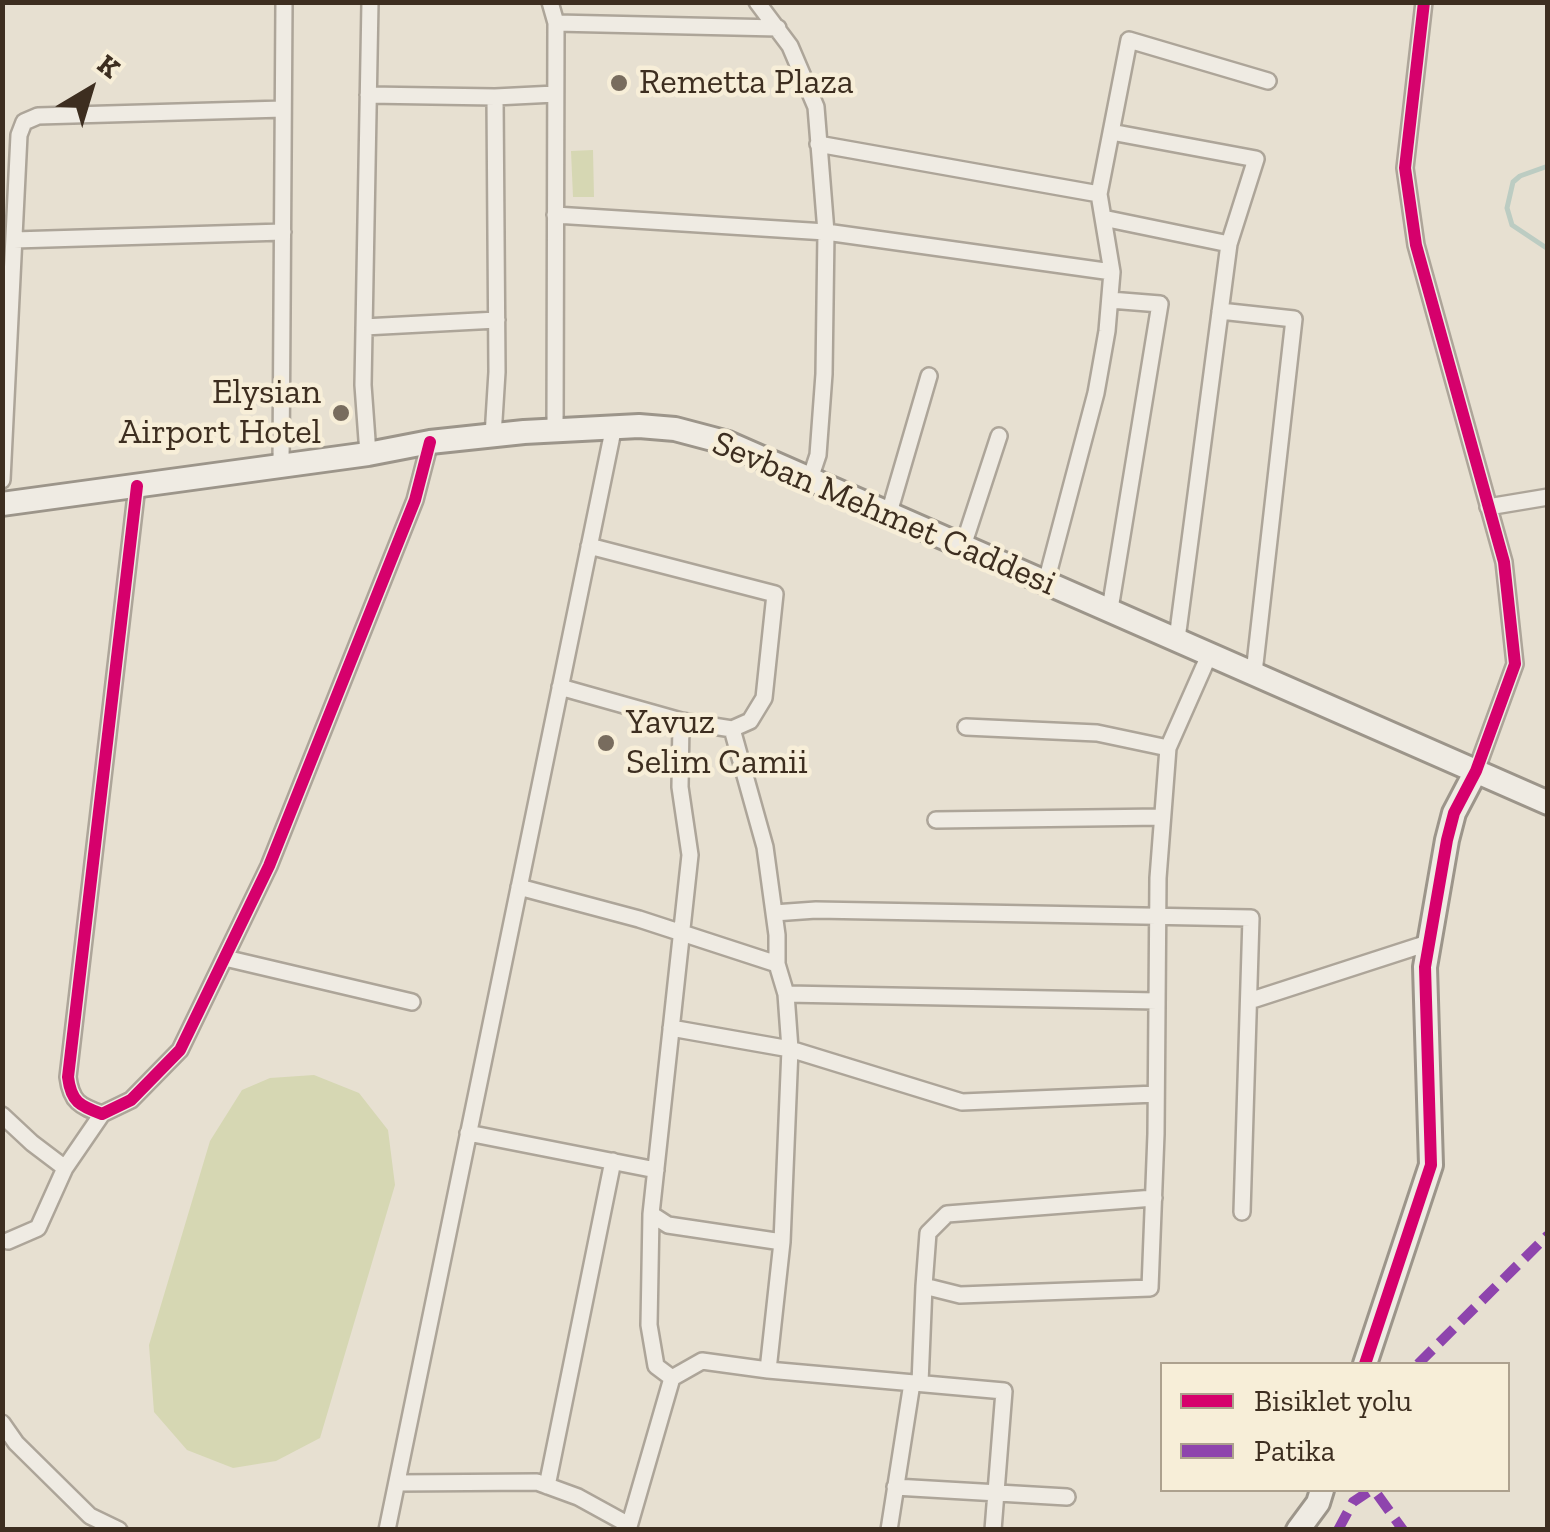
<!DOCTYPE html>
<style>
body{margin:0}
#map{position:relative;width:1550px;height:1532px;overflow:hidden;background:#e7e0d1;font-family:"Zilla Slab",serif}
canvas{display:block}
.frame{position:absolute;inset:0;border:5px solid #3d2e20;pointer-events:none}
.legend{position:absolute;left:1160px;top:1362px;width:350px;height:130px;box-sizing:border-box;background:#f7eed8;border:2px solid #ada18e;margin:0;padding:12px 18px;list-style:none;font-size:30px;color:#3d2e20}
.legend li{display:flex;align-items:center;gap:20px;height:50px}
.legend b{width:50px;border:2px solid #ada18e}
.north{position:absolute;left:40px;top:40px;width:100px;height:100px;-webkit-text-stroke:8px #f7eed8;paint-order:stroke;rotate:38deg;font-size:28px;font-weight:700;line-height:40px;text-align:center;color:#3d2e20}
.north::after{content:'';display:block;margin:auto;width:35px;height:45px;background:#3d2e20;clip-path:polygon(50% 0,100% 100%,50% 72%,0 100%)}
</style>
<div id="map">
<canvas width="1550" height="1532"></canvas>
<div class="frame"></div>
<ul class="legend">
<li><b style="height:12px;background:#d6006c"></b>Bisiklet yolu</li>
<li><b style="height:12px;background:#8e44ad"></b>Patika</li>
</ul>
<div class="north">K</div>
</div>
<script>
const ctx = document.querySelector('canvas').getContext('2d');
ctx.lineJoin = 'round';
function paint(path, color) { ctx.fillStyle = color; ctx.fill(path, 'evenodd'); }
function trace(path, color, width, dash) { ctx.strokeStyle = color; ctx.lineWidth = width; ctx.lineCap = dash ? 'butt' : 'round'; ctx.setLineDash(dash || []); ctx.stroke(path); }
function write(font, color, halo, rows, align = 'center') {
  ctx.font = font + ' "Zilla Slab",serif'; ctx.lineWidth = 9; ctx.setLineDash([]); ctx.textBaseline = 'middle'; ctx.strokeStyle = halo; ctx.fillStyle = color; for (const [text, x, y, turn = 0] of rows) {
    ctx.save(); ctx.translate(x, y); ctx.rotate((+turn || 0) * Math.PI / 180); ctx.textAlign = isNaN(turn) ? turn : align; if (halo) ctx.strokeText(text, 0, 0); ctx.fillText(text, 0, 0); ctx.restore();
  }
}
paint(new Path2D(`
 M 593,150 L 594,197 L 573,197 L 571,151 Z
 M 314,1075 L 359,1093 L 388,1130 L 395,1185 L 320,1438 L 276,1461 L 233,1468 L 187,1450 L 154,1412 L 149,1345 L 210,1141 L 242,1090 L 270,1078 Z`), '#d6d7b3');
trace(new Path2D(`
 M 1548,166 L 1520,176 L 1513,182 L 1507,208 L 1512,225 L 1548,249`), '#bcccc2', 5);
const street = new Path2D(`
 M 550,2 L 556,23 L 555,432
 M 757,2 L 790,46 L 816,107 L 826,232 L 824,374 L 818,455 L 810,479
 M 1424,2 L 1405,168 L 1416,245 L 1504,562 L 1515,664 L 1476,771
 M 556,23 L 778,28
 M 368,95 L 495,97 L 555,94
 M 1111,132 L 1256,159 L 1229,244 L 1177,639
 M 818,144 L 1099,194
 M 555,215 L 826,232 L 1112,272
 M 1103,218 L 1229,244
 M 14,240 L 283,232
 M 1110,300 L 1160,304 L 1110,609
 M 1220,311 L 1294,319 L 1254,673
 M 364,327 L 497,320
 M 493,436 L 497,372 L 495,97
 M 368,454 L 363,385 L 370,2
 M 281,466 L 284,2
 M 2,480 L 19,135 L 24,122 L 38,116 L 283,109
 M 137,486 L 68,1077 C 71,1102 80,1106 102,1114 L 131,1100 L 180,1050 L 269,866 L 415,500 L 430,442
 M 1488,507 L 1548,497
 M 889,513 L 929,376
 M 963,546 L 999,436
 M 1046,582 L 1096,393 L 1107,331 L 1112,272 L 1099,194 L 1129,40 L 1268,81
 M 560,687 L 681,721 L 732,729 L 750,721 L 764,698 L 775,594 L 589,546
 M 681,721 L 680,787 L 690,855 L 651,1214 L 668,1225 L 782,1242
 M 966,727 L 1097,733 L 1168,748
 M 732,729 L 765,847 L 777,935 L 777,964 L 786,994 L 790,1049 L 782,1242 L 768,1370
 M 936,820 L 1162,817
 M 519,887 L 639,919 L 777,964
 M 774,913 L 816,910 L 1251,918 L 1242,1212
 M 225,958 L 412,1002
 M 786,994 L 1157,1001
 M 1249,1001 L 1428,943
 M 671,1028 L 790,1049 L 962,1102 L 1156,1094
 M 2,1115 L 32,1143 L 65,1168
 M 468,1133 L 656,1170
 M 1154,1198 L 947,1214 L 928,1233 L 924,1286 L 960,1295 L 1150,1288 L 1156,1134 L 1158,878 L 1168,748 L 1210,653
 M 651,1214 L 649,1325 L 656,1366 L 672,1378
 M 8,1241 L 38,1228 L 65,1168 L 102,1114
 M 920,1383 L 924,1286
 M 2,1423 L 16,1443 L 90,1516 L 119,1530
 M 397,1483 L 537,1482 L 578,1497 L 629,1525
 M 547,1486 L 613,1161
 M 895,1487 L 1067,1497
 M 387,1530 L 614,426
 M 628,1530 L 672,1378 L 702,1361 L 768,1370 L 1004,1391 L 993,1530
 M 889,1530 L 912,1383`);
const secondary = new Path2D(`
 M 2,504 L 368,454 L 430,442 L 524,432 L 639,426 L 675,429 L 728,443 L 1548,803
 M 1365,1364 L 1431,1165 L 1425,967 L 1447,840 L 1454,813 L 1476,771
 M 1298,1530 L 1318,1503 L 1322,1490`);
trace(street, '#ada599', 20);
trace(secondary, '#9c958a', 28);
trace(street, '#efebe3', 15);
trace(secondary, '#efebe3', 22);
trace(new Path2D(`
 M 1418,1364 L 1548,1235
 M 1338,1530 L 1353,1502 L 1368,1492 L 1377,1494 L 1403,1530`), '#8e44ad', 10, [20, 10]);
trace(new Path2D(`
 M 137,486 L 68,1077 C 71,1102 80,1106 102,1114 L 131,1100 L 180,1050 L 269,866 L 415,500 L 430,442
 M 1365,1364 L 1431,1165 L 1425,967 L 1447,840 L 1454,813 L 1476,771 L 1515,664 L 1504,562 L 1416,245 L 1405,168 L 1424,2`), '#d6006c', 12);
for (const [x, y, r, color] of [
 [619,83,10,"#786c5e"],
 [341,413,10,"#786c5e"],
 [606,743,10,"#786c5e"]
]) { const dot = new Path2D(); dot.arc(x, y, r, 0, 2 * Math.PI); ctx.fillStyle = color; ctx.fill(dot); trace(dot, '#f7eed8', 4); }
write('35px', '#3d2e20', '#f7eed8', [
 ["Remetta Plaza",639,83],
 ["Elysian",321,393,"right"],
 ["Airport Hotel",321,433,"right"],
 ["Yavuz",626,723],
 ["Selim Camii",626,763]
], 'left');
write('35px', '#3d2e20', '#f7eed8', [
 ["Sevban Mehmet Caddesi",884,514,23]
]);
</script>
